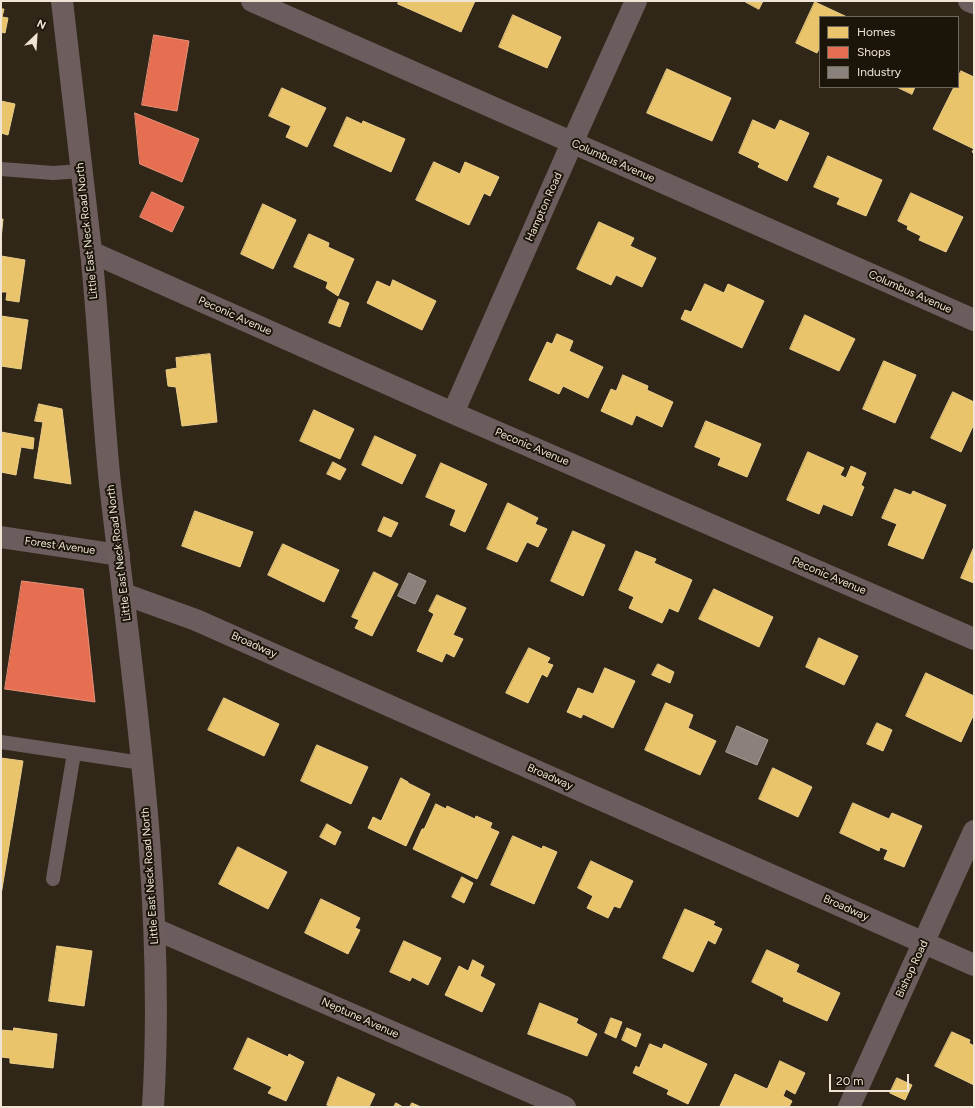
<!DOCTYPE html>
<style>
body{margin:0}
#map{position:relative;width:975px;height:1108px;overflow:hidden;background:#302719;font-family:Figtree,sans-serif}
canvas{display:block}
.frame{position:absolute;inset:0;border:2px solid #efe4d5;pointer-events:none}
.legend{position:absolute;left:819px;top:16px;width:140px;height:72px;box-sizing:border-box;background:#1b1409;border:1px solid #70675b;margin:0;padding:5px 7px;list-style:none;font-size:12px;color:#efe4d5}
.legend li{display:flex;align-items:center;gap:8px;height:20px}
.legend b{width:20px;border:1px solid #70675b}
.north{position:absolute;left:16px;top:16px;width:40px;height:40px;-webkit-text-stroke:3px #1b1409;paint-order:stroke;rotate:25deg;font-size:11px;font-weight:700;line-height:16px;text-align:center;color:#efe4d5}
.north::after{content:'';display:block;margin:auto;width:14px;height:18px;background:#efe4d5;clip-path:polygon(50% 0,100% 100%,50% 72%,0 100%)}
.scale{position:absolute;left:829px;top:1074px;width:80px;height:18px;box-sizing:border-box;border:2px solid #efe4d5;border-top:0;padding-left:5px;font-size:12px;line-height:14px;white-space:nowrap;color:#efe4d5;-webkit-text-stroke:3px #1b1409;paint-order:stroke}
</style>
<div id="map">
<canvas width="975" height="1108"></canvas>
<div class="frame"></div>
<ul class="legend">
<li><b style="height:11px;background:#e9c46a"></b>Homes</li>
<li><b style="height:11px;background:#e76f51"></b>Shops</li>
<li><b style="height:11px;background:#8a817c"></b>Industry</li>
</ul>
<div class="north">N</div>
<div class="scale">20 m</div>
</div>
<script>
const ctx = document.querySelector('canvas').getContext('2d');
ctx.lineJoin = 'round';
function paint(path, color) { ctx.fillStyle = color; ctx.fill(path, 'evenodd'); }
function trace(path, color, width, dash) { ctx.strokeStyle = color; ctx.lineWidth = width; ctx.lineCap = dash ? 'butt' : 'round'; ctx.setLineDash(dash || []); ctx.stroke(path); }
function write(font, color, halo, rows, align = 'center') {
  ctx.font = font + ' Figtree,sans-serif'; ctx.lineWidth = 4; ctx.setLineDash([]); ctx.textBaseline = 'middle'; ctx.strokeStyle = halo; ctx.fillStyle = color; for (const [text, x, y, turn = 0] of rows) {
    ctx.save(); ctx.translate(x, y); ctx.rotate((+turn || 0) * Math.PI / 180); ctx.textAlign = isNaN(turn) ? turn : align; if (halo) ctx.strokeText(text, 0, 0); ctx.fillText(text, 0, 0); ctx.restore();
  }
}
const homes = new Path2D(`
 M 399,1 L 475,1 L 461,32 L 398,4 Z
 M 744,1 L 763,1 L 759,9 Z
 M 815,2 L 847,17 L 820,17 L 820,47 L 817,53 L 796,43 Z
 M 1,9 L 4,9 L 2,17 L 8,18 L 5,33 L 2,32 L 1,36 Z
 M 513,15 L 561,37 L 547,68 L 499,47 Z
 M 667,69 L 731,98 L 712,141 L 647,113 Z
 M 961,71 L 974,77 L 974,153 L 972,152 L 974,149 L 933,129 L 954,87 L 958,87 L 958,78 Z
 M 897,87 L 915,87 L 912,94 Z
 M 282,88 L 326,108 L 307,147 L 286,137 L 291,126 L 269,116 Z
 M 1,101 L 15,104 L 8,135 L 1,133 Z
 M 347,117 L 362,124 L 363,121 L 405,139 L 391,172 L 334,146 Z
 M 753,120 L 775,130 L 780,120 L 809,133 L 787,181 L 758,167 L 760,163 L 739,153 Z
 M 828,156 L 882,180 L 866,216 L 837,204 L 840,198 L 814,187 Z
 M 434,162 L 460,174 L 465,162 L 499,177 L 490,196 L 484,193 L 469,225 L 416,200 Z
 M 911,193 L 963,217 L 946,252 L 919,240 L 921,236 L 907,229 L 908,226 L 898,221 Z
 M 263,204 L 296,220 L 273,269 L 241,254 Z
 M 1,219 L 3,219 L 1,239 Z
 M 599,222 L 634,238 L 630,246 L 656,258 L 642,287 L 616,275 L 611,285 L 577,269 Z
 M 309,234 L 329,243 L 328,247 L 354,259 L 338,296 L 326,288 L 328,282 L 294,267 Z
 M 1,256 L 25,260 L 19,302 L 6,300 L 7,292 L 1,292 Z
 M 393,280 L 436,301 L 422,330 L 367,303 L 377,281 L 390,287 Z
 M 705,284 L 724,293 L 728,284 L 764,301 L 742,348 L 681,319 L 685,310 L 691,312 Z
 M 339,299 L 349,303 L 340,327 L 329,323 Z
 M 805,315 L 855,339 L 839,371 L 790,349 Z
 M 1,316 L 28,320 L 21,369 L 1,366 Z
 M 557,334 L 573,341 L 569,351 L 603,367 L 588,398 L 563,386 L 559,394 L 529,380 L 547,342 L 552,344 Z
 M 210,354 L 217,422 L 182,426 L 176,387 L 168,386 L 166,370 L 177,368 L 176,358 Z
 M 884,361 L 916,375 L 895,423 L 863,409 Z
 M 623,375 L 648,386 L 647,390 L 673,402 L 662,427 L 636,415 L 632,425 L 601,411 L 611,389 L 616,391 Z
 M 953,392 L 974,402 L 974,424 L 961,452 L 931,438 Z
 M 39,404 L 62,409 L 71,484 L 34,478 L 43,422 L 35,421 Z
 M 314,410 L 354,429 L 340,459 L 300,441 Z
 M 706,421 L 761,444 L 747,477 L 718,465 L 721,458 L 695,447 Z
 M 1,432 L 34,438 L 33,449 L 21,447 L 16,475 L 1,472 Z
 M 375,436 L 416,455 L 402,484 L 362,465 Z
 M 808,452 L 844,468 L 840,475 L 846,478 L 851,466 L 866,473 L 861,485 L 864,487 L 852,516 L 823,504 L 819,514 L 787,500 Z
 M 333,462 L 346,469 L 340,480 L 327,474 Z
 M 441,463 L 487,484 L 465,532 L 450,525 L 456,510 L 426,497 Z
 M 895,489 L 911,495 L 913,491 L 946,505 L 923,559 L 888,545 L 897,524 L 882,518 Z
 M 508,503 L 538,518 L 535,524 L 547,529 L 538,547 L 527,542 L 517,562 L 487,549 Z
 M 195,511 L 253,532 L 240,567 L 182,546 Z
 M 384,517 L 398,523 L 391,537 L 378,531 Z
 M 573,531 L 605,545 L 583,596 L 551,581 Z
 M 283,544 L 339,570 L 324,602 L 268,575 Z
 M 974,547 L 974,583 L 961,578 Z
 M 636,551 L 656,559 L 654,563 L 692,580 L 678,612 L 669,608 L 662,623 L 629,608 L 634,597 L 619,590 Z
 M 374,572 L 398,584 L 372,636 L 355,628 L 359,620 L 352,617 Z
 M 714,589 L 773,617 L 759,647 L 699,619 Z
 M 437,595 L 466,608 L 453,635 L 463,639 L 454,657 L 446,653 L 442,662 L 417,651 L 434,614 L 429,611 Z
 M 819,638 L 858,656 L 844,685 L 806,667 Z
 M 529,648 L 550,658 L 547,663 L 553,665 L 547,677 L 542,674 L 528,703 L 506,693 Z
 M 658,664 L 674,672 L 670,683 L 652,675 Z
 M 605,668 L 635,681 L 613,728 L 583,714 L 581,718 L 567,712 L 578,688 L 593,694 Z
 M 926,673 L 974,696 L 974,714 L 961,742 L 906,716 Z
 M 224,698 L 279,724 L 264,756 L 208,730 Z
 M 666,703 L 693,715 L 688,728 L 716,741 L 700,775 L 645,750 Z
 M 877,723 L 892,730 L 883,751 L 867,744 Z
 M 317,745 L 368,767 L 351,804 L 301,781 Z
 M 1,758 L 23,761 L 1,895 Z
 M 773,768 L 812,787 L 798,817 L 759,799 Z
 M 401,778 L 408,782 L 408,783 L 430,794 L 406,846 L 368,828 L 373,817 L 381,821 Z
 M 853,803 L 889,819 L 892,813 L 922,826 L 904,867 L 884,859 L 888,850 L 880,847 L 879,851 L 840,833 Z
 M 436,804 L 446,809 L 447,806 L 475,819 L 476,816 L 492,823 L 490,828 L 499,832 L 477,879 L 413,849 L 422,829 L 424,829 Z
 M 327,824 L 341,832 L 335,845 L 320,837 Z
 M 513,836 L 542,849 L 543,846 L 557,852 L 534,904 L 491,885 Z
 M 238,847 L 287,872 L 268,909 L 219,884 Z
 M 591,861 L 633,881 L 620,908 L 614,906 L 608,918 L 587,908 L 593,896 L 578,888 Z
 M 462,877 L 473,883 L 464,903 L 452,897 Z
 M 321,899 L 360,918 L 355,928 L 360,930 L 348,954 L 305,933 Z
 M 685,909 L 715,922 L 713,925 L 722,929 L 715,944 L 708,940 L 693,972 L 663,958 Z
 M 404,941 L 441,958 L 428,985 L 412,977 L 410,981 L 390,972 Z
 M 57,946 L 92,951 L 84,1006 L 49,1001 Z
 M 767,950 L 799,965 L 796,972 L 840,993 L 827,1021 L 783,1001 L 784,998 L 752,982 Z
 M 473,960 L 484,966 L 480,976 L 495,984 L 482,1012 L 445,995 L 459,966 L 468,971 Z
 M 540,1003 L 578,1019 L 576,1023 L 597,1034 L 587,1056 L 528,1034 Z
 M 611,1018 L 622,1022 L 616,1038 L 605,1033 Z
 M 14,1028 L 57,1034 L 53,1068 L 10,1063 L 10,1058 L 1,1057 L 1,1030 L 13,1031 Z
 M 627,1028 L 641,1034 L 636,1047 L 622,1040 Z
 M 952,1032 L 970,1040 L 969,1043 L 974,1046 L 974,1085 L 935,1066 Z
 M 248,1038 L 288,1057 L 289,1054 L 304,1062 L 286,1101 L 268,1093 L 272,1087 L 234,1069 Z
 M 650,1044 L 662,1049 L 664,1044 L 707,1064 L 688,1104 L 667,1094 L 669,1090 L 633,1073 L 636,1066 L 639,1068 Z
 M 780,1061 L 805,1073 L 795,1094 L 786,1089 L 783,1096 L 792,1101 L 789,1107 L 720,1106 L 735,1074 L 767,1089 Z
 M 338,1077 L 375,1094 L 369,1107 L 329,1107 L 330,1106 L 327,1105 Z
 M 897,1078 L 912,1085 L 905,1100 L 890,1093 Z
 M 396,1103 L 403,1107 L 394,1107 Z
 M 412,1103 L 421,1107 L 410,1107 Z`);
paint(homes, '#e9c46a');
trace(homes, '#ebce8a', 1);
const shops = new Path2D(`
 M 154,35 L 189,41 L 177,111 L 142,105 Z
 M 135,113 L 199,139 L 182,182 L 140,164 Z
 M 152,192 L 184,207 L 172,232 L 140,217 Z
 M 22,581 L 83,589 L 95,702 L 5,689 Z`);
paint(shops, '#e76f51');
trace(shops, '#e99279', 1);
const industry = new Path2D(`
 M 409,573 L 426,581 L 415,604 L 398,596 Z
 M 737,726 L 768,740 L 757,765 L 726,752 Z`);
paint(industry, '#8a817c');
trace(industry, '#a89f97', 1);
trace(new Path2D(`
 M 1,169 L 53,173 L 81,171
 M 1,742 L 142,763
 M 53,879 L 74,753`), '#6b5d5d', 14);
trace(new Path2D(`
 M 252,1 L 974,320
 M 969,1 L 974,3
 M 91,252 L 453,413 L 974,639
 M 453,413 L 572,143 L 636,1
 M 1,537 L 119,555
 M 124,594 L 196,620 L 974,965
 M 155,929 L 565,1107
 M 849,1107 L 974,831`), '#6b5d5d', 22);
trace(new Path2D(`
 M 62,1 C 71,84 82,167 91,251 C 99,328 102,406 110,484 C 134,691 166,899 153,1107`), '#6d5d5d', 22);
write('11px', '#efe4d5', '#1b1409', [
 ["Columbus Avenue",613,161,24],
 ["Hampton Road",544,207,-66],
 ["Little East Neck Road North",87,231,-96],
 ["Columbus Avenue",910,292,24],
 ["Peconic Avenue",235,316,24],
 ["Peconic Avenue",532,447,23],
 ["Forest Avenue",60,546,8],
 ["Little East Neck Road North",119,553,-97],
 ["Peconic Avenue",829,576,23],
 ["Broadway",254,645,24],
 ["Broadway",550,777,24],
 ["Little East Neck Road North",150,876,-94],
 ["Broadway",846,908,24],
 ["Bishop Road",912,969,-65],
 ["Neptune Avenue",360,1018,24]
]);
</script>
